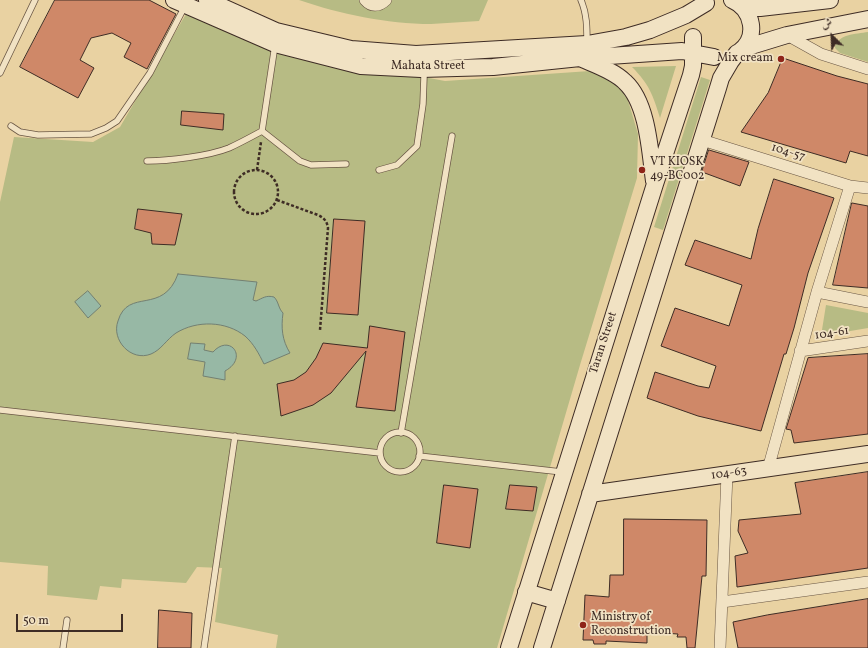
<!DOCTYPE html>
<meta charset="utf-8">
<style>
body{margin:0}
#map{position:relative;width:868px;height:648px;overflow:hidden;background:#e9d2a2;font-family:Vollkorn,Amiri,serif}
canvas{display:block}
.north{position:absolute;left:812px;top:16px;width:40px;height:40px;-webkit-text-stroke:3px #f1e2c3;paint-order:stroke;rotate:336deg;font-size:11px;font-weight:700;line-height:16px;text-align:center;color:#3e2c25}
.north::after{content:'';display:block;margin:auto;width:14px;height:18px;background:#3e2c25;clip-path:polygon(50% 0,100% 100%,50% 72%,0 100%)}
.scale{position:absolute;left:16px;top:614px;width:107px;height:18px;box-sizing:border-box;border:2px solid #3e2c25;border-top:0;padding-left:5px;font-size:12px;line-height:14px;white-space:nowrap;color:#3e2c25;-webkit-text-stroke:3px #f1e2c3;paint-order:stroke}
</style>
<div id="map">
<canvas width="868" height="648"></canvas>
<div class="north">ش</div>
<div class="scale">50 m</div>
</div>
<script>
const ctx = document.querySelector('canvas').getContext('2d');
ctx.lineJoin = 'round';
function paint(path, color) { ctx.fillStyle = color; ctx.fill(path, 'evenodd'); }
function trace(path, color, width, dash) { ctx.strokeStyle = color; ctx.lineWidth = width; ctx.lineCap = dash ? 'butt' : 'round'; ctx.setLineDash(dash || []); ctx.stroke(path); }
function write(font, color, halo, rows, align = 'center') {
  ctx.font = font + ' Vollkorn,serif'; ctx.lineWidth = 3.5; ctx.setLineDash([]); ctx.textBaseline = 'middle'; ctx.strokeStyle = halo; ctx.fillStyle = color; for (const [text, x, y, turn = 0] of rows) {
    ctx.save(); ctx.translate(x, y); ctx.rotate((+turn || 0) * Math.PI / 180); ctx.textAlign = isNaN(turn) ? turn : align; if (halo) ctx.strokeText(text, 0, 0); ctx.fillText(text, 0, 0); ctx.restore();
  }
}
paint(new Path2D(`
 M 299,0 L 488,0 L 479,21 C 463,22 447,23 431,24 C 387,24 340,14 299,0 Z
 M 186,14 L 286,51 L 445,81 L 590,71 L 603,73 L 612,77 L 627,97 L 638,134 L 637,178 L 580,365 L 497,648 L 276,648 L 278,635 L 215,622 L 222,568 L 197,567 L 186,583 L 122,579 L 121,588 L 100,586 L 97,600 L 47,595 L 48,566 L 0,562 L 0,202 L 14,137 L 93,142 L 120,127 Z
 M 868,32 L 868,62 L 840,53 L 835,48 C 837,34 856,34 868,32 Z
 M 676,66 L 660,118 C 653,95 649,84 632,67 Z
 M 701,77 L 710,80 L 663,230 L 654,227 Z
 M 826,305 L 868,313 L 868,328 L 821,336 Z`), '#b7bb84');
const water = new Path2D(`
 M 178,274 L 257,282 L 253,300 L 256,301 C 263,298 266,295 274,297 C 279,302 278,308 283,313 C 281,328 282,340 290,353 L 264,364 C 259,354 254,344 245,336 C 226,321 197,320 176,333 C 167,339 161,350 151,354 C 131,362 111,340 118,321 C 128,287 163,316 178,274 Z
 M 88,291 L 101,306 L 88,318 L 75,302 Z
 M 191,343 L 205,344 L 204,350 L 213,352 C 230,333 249,358 225,371 L 225,380 L 203,376 L 205,362 L 188,359 Z`);
paint(water, '#97b8a5');
trace(water, '#738072', 1);
const building = new Path2D(`
 M 55,0 L 149,0 L 176,14 L 147,69 L 124,57 L 131,43 L 112,33 L 91,38 L 80,60 L 94,68 L 78,98 L 20,67 Z
 M 783,58 L 837,76 L 868,84 L 868,156 L 850,151 L 846,163 L 741,132 L 768,93 Z
 M 182,111 L 224,114 L 223,130 L 181,125 Z
 M 709,150 L 749,162 L 740,186 L 702,172 Z
 M 774,179 L 834,198 L 808,273 L 794,328 L 786,354 L 784,354 L 761,431 L 698,416 L 647,398 L 655,372 L 698,386 L 709,388 L 716,366 L 661,346 L 675,308 L 729,326 L 742,285 L 685,265 L 695,240 L 751,259 L 758,229 Z
 M 852,203 L 868,206 L 868,288 L 833,285 Z
 M 138,209 L 182,214 L 175,245 L 152,244 L 151,233 L 135,229 Z
 M 334,219 L 365,221 L 358,315 L 327,313 Z
 M 370,326 L 405,332 L 395,411 L 356,407 L 366,351 L 331,393 L 313,405 L 281,416 L 277,384 L 294,380 L 306,372 L 316,358 L 323,343 L 367,348 Z
 M 868,354 L 868,434 L 794,443 L 791,430 L 786,429 L 808,358 Z
 M 868,472 L 868,568 L 737,587 L 735,556 L 748,553 L 738,531 L 739,520 L 801,514 L 795,483 Z
 M 444,485 L 478,489 L 470,548 L 437,543 Z
 M 510,485 L 537,487 L 533,511 L 506,509 Z
 M 624,519 L 707,520 L 706,576 L 702,576 L 695,648 L 687,648 L 686,637 L 677,637 L 678,634 L 647,632 L 647,643 L 606,641 L 606,644 L 594,644 L 593,640 L 583,640 L 585,595 L 609,597 L 610,575 L 623,575 Z
 M 868,599 L 868,648 L 738,648 L 733,622 L 767,615 Z
 M 159,610 L 192,613 L 191,648 L 158,648 Z`);
paint(building, '#cf8868');
trace(building, '#3e2c25', 1);
const lane = new Path2D(`
 M 581,0 C 587,14 587,28 587,43
 M 0,73 L 35,0
 M 11,126 L 20,132 L 38,135 L 91,134 L 106,128 L 117,121 L 150,73 L 185,6
 M 262,131 L 275,45
 M 147,161 C 168,161 209,156 229,148 C 240,143 251,137 262,131 L 300,161 L 311,165 L 346,164
 M 379,170 L 397,165 L 417,146 L 423,104 L 424,77 L 422,72
 M 0,410 L 380,453
 M380 452a20 20 0 1 1 40 0a20 20 0 1 1-40 0Z
 M 401,433 L 452,136
 M 419,456 L 562,472
 M 63,648 L 67,620
 M 204,648 L 235,436`);
const street = new Path2D(`
 M 365,0 C 371,7 379,7 386,0
 M 787,35 L 821,54 L 868,69
 M 702,140 L 850,186 L 868,188
 M 817,292 L 868,302
 M 800,351 L 868,341
 M 768,469 L 817,292 L 850,186
 M 722,602 L 868,582
 M 720,648 L 727,474`);
const secondary = new Path2D(`
 M 174,0 L 275,44 L 361,66 L 421,69 L 493,67 L 580,58 L 682,51 L 714,57
 M 207,0 L 276,31 L 351,49 L 416,54 L 587,44 L 626,37 L 650,30 L 686,15 L 706,3
 M 732,0 C 753,9 759,38 739,52
 M 739,3 L 751,7 L 760,8 L 830,0
 M 582,59 C 596,65 614,71 625,82 C 648,103 650,152 654,181
 M 590,494 L 868,454
 M 526,592 L 557,601
 M 509,648 L 655,184 L 691,75 L 693,66 L 693,37
 M 542,648 L 718,88 L 721,78 L 731,61 L 737,53 L 751,46 L 787,35 L 868,19`);
trace(lane, '#695644', 7);
trace(street, '#695644', 12);
trace(secondary, '#3e2c25', 18);
trace(new Path2D(`
 M234 192a22 22 0 1 1 44 0a22 22 0 1 1-44 0Z
 M 257,170 L 261,142
 M 277,200 L 318,215 C 324,218 327,221 328,228 L 320,330`), '#3e2c25', 2.5, [3, 2]);
trace(lane, '#f1e2c3', 5.5);
trace(street, '#f1e2c3', 11);
trace(secondary, '#f1e2c3', 16);
for (const [x, y, r, color] of [
 [781,59,4,"#8f2418"],
 [642,170,4,"#8f2418"],
 [583,625,4,"#8f2418"]
]) { const dot = new Path2D(); dot.arc(x, y, r, 0, 2 * Math.PI); ctx.fillStyle = color; ctx.fill(dot); trace(dot, '#f1e2c3', 1.5); }
write('12px', '#3e2c25', '#f1e2c3', [
 ["Mix cream",773,59,"right"],
 ["VT KIOSK",650,163],
 ["49-BC002",650,177],
 ["Ministry of",591,618],
 ["Reconstruction",591,632]
], 'left');
write('12px', '#3e2c25', '#f1e2c3', [
 ["Mahata Street",428,67],
 ["104-57",788,153,17],
 ["104-61",832,334,-9],
 ["Taran Street",604,343,-72],
 ["104-63",729,474,-8]
]);
</script>
